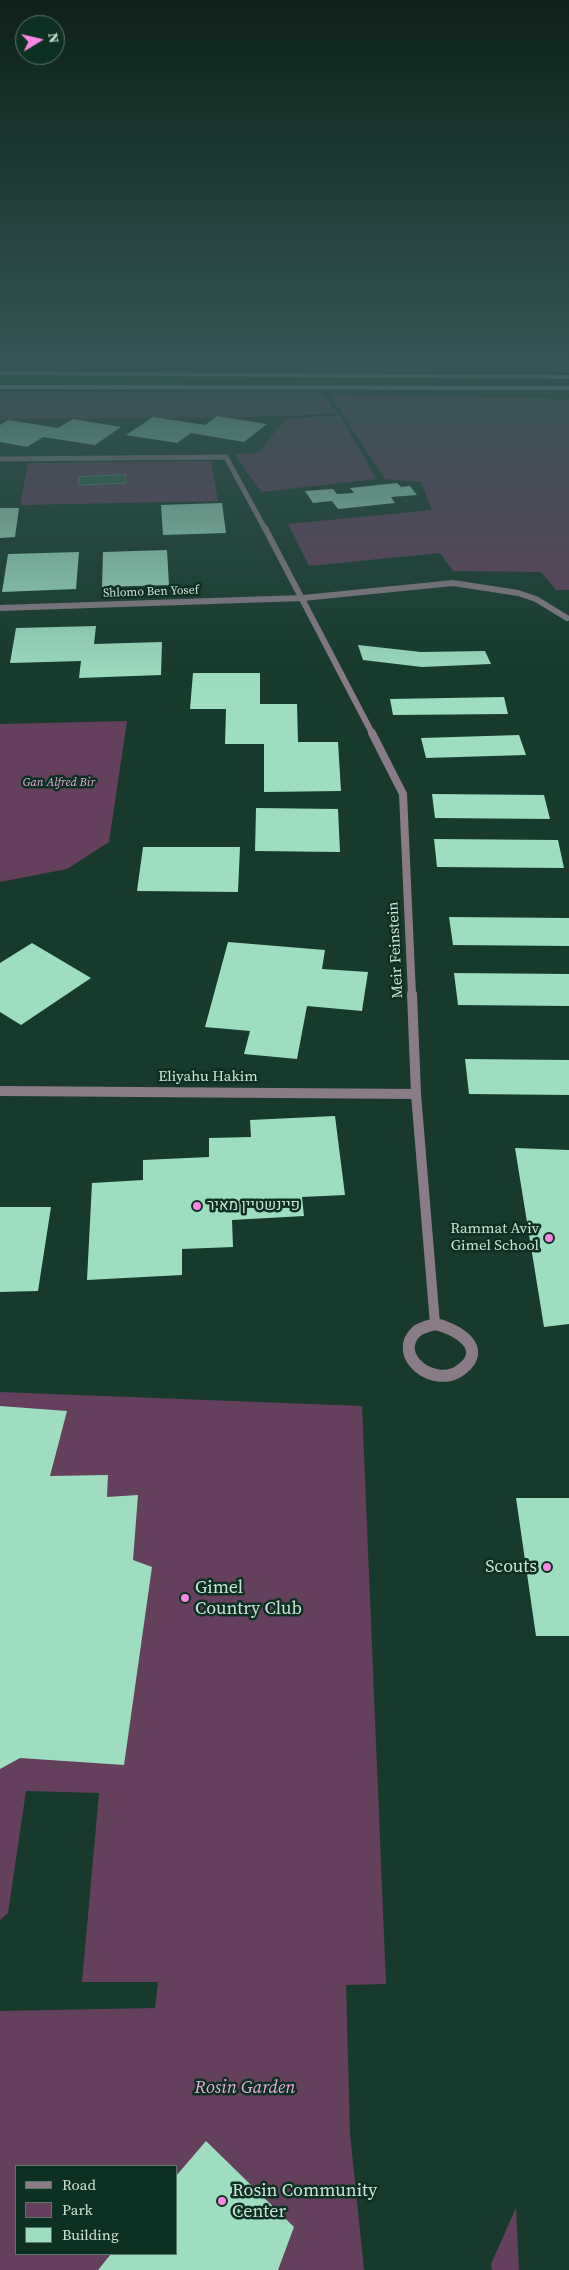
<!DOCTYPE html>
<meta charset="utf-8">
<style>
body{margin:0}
#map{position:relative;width:569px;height:2270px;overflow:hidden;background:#173a2c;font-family:"Source Serif 4",serif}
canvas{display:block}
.legend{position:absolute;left:15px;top:2165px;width:162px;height:90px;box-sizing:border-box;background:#0c3022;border:1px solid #5a776a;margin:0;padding:6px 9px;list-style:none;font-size:15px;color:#cee1d7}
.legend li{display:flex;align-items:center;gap:10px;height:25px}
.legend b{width:25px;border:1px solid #5a776a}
.north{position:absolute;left:15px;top:15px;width:50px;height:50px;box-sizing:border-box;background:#0c3022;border:1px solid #5a776a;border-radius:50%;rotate:81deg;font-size:14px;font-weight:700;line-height:20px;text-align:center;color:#cee1d7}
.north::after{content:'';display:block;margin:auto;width:18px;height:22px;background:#fb86e4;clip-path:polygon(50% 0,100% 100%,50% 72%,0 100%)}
</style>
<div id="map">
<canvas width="569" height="2270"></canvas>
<ul class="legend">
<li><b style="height:6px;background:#897c86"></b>Road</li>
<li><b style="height:14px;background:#64405c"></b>Park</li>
<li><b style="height:14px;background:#9eddc0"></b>Building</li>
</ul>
<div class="north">N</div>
</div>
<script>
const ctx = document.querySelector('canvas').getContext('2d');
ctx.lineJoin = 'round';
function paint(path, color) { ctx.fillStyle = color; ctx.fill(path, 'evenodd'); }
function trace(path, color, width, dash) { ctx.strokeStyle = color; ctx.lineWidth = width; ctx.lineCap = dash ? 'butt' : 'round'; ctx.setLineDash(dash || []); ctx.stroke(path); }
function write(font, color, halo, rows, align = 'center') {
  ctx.font = font + ' "Source Serif 4",Heebo,serif'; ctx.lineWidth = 5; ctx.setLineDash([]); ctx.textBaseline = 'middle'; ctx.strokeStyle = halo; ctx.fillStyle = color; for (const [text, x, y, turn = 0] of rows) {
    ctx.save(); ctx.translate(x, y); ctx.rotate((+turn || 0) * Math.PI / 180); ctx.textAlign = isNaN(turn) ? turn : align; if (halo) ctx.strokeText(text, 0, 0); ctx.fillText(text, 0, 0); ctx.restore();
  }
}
paint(new Path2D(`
 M 32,365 L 569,365 L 569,373 L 0,369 L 0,366 Z
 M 0,391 L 323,393 L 338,414 L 250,417 L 0,419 Z
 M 329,394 L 569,399 L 569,590 L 556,590 L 541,572 L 453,571 L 440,553 L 309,566 L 288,524 L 432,510 L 421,482 L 385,479 Z
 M 340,415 L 376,479 L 261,492 L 235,455 L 259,452 L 285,419 Z
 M 211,461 L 218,501 L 20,505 L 28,463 Z
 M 127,721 L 109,842 L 67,869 L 0,882 L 0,724 Z
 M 0,1392 L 362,1406 L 386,1984 L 346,1985 L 350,2134 L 364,2270 L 0,2270 L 0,2011 L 155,2008 L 158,1982 L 82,1982 L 99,1793 L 26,1791 L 8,1913 L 0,1920 ZM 16,2166 L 176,2166 L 176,2254 L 16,2254 Z
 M 516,2208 L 519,2270 L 492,2270 L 491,2264 Z`), '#64405c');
const water = new Path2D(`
 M 125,475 L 126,483 L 79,485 L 79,477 Z`);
paint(water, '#2a684f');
trace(water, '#5b8c78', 1);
paint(new Path2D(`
 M 217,416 L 267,424 L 244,442 L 191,433 L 177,443 L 126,435 L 153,417 L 205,425 Z
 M 73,419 L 121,427 L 95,445 L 43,437 L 27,447 L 0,442 L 0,425 L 8,420 L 58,428 Z
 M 397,483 L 401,487 L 410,486 L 417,495 L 391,497 L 395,503 L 338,509 L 332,501 L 313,503 L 305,491 L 333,489 L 337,494 L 354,493 L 350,488 Z
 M 222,503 L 226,533 L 163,535 L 161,505 Z
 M 0,508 L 19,508 L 15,537 L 0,538 Z
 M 167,550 L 169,585 L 102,587 L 103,552 Z
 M 79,552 L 76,589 L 2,592 L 8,554 Z
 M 96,626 L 94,644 L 162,642 L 161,675 L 79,678 L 81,661 L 10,663 L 16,628 Z
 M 358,645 L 421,652 L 485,651 L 491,664 L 422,667 L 363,660 Z
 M 193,673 L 260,673 L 260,704 L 297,704 L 298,742 L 338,742 L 341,791 L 264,792 L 264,744 L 225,744 L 226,709 L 190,709 Z
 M 504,697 L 508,714 L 393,715 L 390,699 Z
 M 519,735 L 526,755 L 426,758 L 421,738 Z
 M 432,794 L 544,795 L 550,819 L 435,818 Z
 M 256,808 L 338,809 L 340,852 L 255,851 Z
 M 434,839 L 558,840 L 564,868 L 437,867 Z
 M 143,847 L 240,847 L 238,892 L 137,891 Z
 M 449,917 L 569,918 L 569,946 L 453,945 Z
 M 228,942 L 325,950 L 322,969 L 368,972 L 362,1011 L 307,1006 L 297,1059 L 244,1054 L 250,1031 L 205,1027 Z
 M 32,943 L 91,978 L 21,1025 L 0,1012 L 0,963 Z
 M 454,973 L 569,974 L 569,1006 L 458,1005 Z
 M 465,1059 L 569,1060 L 569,1095 L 469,1094 Z
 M 335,1116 L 345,1195 L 302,1197 L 304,1216 L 232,1220 L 233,1247 L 182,1249 L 182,1275 L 87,1280 L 92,1183 L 143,1180 L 143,1160 L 209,1157 L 209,1138 L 251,1137 L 250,1120 Z
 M 515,1148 L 569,1150 L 569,1324 L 544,1327 Z
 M 0,1207 L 51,1207 L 38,1291 L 0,1292 Z
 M 0,1406 L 67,1411 L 50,1476 L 108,1475 L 107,1497 L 138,1495 L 133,1560 L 152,1567 L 124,1765 L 20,1758 L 0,1769 Z
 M 516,1498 L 569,1498 L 569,1636 L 536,1636 Z
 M 206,2141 L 294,2227 L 278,2270 L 98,2270 L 111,2254 L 176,2254 L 176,2176 Z`), '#9eddc0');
trace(new Path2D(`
 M 0,459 L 226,457 L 265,529`), '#897c86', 5);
trace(new Path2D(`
 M 265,528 L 373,735
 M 0,608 L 303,598 L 453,583 L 518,593 L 536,599 L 567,618`), '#897c86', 6);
trace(new Path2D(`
 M 372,733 L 403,794 L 412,995`), '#897c86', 8);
trace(new Path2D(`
 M 412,994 L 416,1094 L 435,1324
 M 0,1091 L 416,1094
 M 432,1325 L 441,1325`), '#897c86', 10);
trace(new Path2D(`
 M 435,1324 C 456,1328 489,1348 462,1369 C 435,1391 390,1355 417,1331 C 422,1327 429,1326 435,1324 Z`), '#897c86', 12);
paint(new Path2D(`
 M 0,371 L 569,375 L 569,379 L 0,375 Z
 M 0,385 L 569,386 L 569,390 L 0,389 Z`), '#f0d4e8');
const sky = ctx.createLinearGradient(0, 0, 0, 683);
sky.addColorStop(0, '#0d2018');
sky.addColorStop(0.53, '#365556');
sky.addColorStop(1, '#36555600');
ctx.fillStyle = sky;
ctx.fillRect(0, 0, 569, 683);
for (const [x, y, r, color] of [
 [197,1206,5,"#fb86e4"],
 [549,1238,5,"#fb86e4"],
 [547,1567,5,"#fb86e4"],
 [185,1598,5,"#fb86e4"],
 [222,2201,5,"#fb86e4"]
]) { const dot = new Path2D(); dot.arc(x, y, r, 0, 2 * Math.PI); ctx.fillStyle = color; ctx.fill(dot); trace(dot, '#0c3022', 2); }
write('12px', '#cee1d7', '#0c3022', [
 ["Shlomo Ben Yosef",151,592,-2]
]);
write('italic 12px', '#eba7dc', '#0c3022', [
 ["Gan Alfred Bir",59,783]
]);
write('15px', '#cee1d7', '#0c3022', [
 ["Meir Feinstein",396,950,-93],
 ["Eliyahu Hakim",208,1077]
]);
write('15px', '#cee1d7', '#0c3022', [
 ["פיינשטיין מאיר",207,1206],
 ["Rammat Aviv",539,1229,"right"],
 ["Gimel School",539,1246,"right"]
], 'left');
write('18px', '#cee1d7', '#0c3022', [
 ["Scouts",537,1567,"right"],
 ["Gimel",195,1588],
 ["Country Club",195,1609],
 ["Rosin Community",232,2191],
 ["Center",232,2212]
], 'left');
write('italic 18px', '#eba7dc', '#0c3022', [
 ["Rosin Garden",245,2088]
]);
</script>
